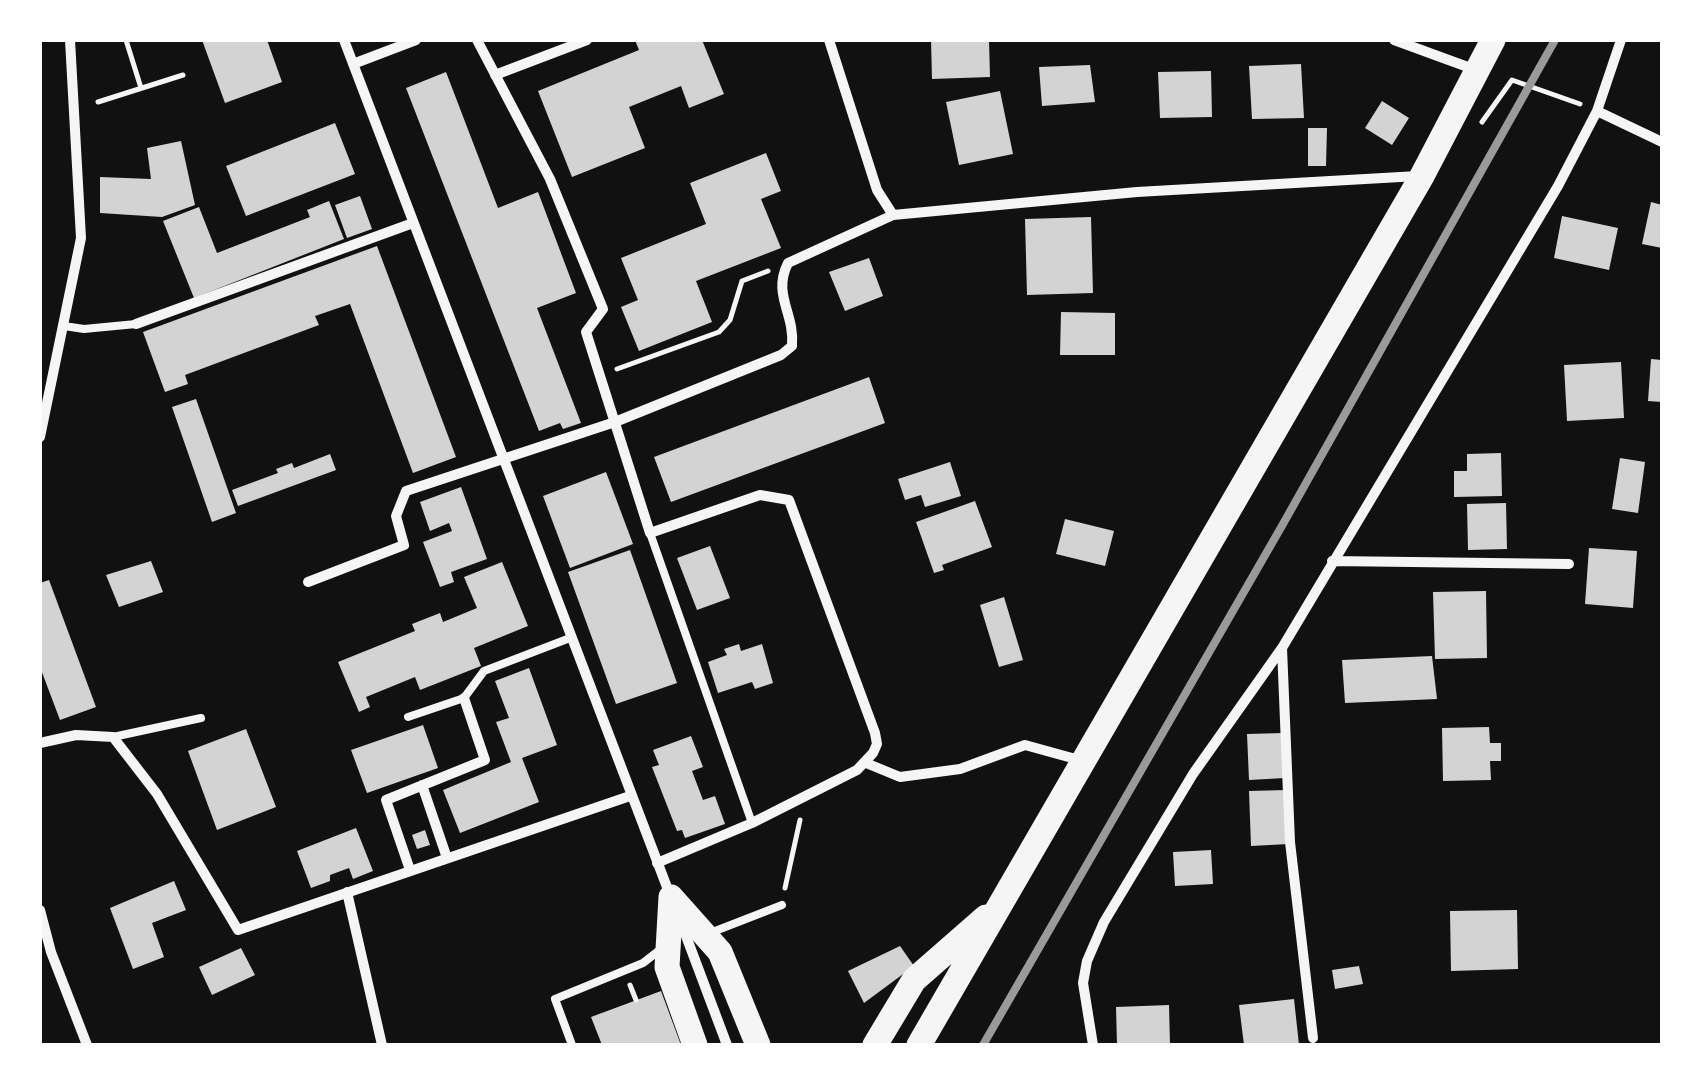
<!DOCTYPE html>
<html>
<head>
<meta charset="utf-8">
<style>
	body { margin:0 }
	#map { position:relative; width:1702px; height:1085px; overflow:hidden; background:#111; font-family:"Noto Serif",serif }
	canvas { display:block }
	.frame { position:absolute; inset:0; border:42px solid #fff; pointer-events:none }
</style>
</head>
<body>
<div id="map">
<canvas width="1702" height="1085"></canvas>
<div class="frame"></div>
</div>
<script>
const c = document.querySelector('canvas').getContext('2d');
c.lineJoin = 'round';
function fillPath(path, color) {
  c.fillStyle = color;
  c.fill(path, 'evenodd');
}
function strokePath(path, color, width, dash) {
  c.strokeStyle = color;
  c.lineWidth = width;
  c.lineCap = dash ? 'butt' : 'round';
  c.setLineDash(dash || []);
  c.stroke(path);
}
fillPath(new Path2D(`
	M202,40h65l15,42 -57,21z
	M635,40h67l22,54 -35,14 -8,-22 -52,21 16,41 -73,29 -34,-86 101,-41z
	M931,40h58l1,37 -58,2z
	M1301,64l3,54 -52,1 -3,-53z
	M1090,65l5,37 -53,4 -3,-39z
	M1211,71l1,46 -52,1 -2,-46z
	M446,72l52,136 40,-16 38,101 -39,15 44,115 -18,6 -3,-6 -21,8 -133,-343z
	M1000,91l13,63 -54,11 -13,-63z
	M1382,101l27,17 -17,27 -27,-17z
	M335,123l20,51 -109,42 -20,-50z
	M1308,128h19l-1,38h-18z
	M181,141l14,64 -33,12 -62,-4v-36l51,2 -4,-31z
	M766,153l15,38 -20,8 20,49 -85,33 16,41 -73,29 -18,-44 17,-7 -17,-42 85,-34 -16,-41z
	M360,196l12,33 -25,9 -12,-33z
	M329,201l15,38 -150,59 -31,-77 36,-14 18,46 93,-36 -3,-7z
	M1651,202l11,3v43l-20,-4z
	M1562,216l56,12 -9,42 -55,-12z
	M1091,217l2,76 -66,2 -2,-76z
	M377,246l79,211 -43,16 -63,-169 -35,12 4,9 -134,50 3,9 -23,8 -22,-60z
	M869,258l14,38 -38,15 -16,-39z
	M1061,312l54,1v42h-55z
	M1651,359l11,1v42l-14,-1z
	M1621,362l3,56 -57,3 -3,-56z
	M869,377l16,46 -214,79 -17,-45z
	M196,399l40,114 -24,9 -40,-115z
	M1501,453l1,43 -48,1v-26h13v-17z
	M330,454l6,16 -98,36 -6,-16 46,-17 -2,-4 16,-6 2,5z
	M1620,458l25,4 -7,51 -26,-4z
	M950,462l11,34 -36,11 -4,-12 -16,5 -7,-21z
	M606,472l27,72 -63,24 -27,-72z
	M461,487l26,72 -36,13 3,10 -14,5 -17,-45 29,-11 -3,-8 -19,8 -10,-29z
	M975,501l17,46 -50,18 2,5 -10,3 -18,-51z
	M1506,503l1,46 -39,1 -1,-46z
	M1065,519l49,12 -9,35 -49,-12z
	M710,546l20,52 -33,12 -20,-52z
	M1589,548l48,3 -4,57 -48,-4z
	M630,550l47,133 -61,21 -48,-132z
	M151,561l12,31 -44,15 -13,-32z
	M502,562l26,64 -54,22 7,18 -61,24 -5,-13 -49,20 4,10 -11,5 -21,-50 77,-31 -3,-7 28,-11 3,9 34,-14 -13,-31z
	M49,580l47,127 -36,13 -20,-53v-84z
	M1486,591l1,67 -52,1 -2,-67z
	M1004,597l19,63 -24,7 -19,-62z
	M739,644l2,7 21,-7 11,39 -18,6 -3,-7 -34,11 -10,-31 19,-7 -3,-6z
	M1432,656l5,43 -92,4 -3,-43z
	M529,668l28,77 -35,13 17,44 -79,31 -17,-43 68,-28 -15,-40 13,-4 -14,-37z
	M423,725l15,43 -71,25 -16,-43z
	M1489,727l1,16h11v18h-11l1,19 -48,1 -1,-53z
	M246,729l30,78 -59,23 -29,-79z
	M1283,733l2,45 -36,2 -2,-46z
	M691,736l12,31 -11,4 11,29 12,-4 10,28 -40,14 -3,-8 -5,1 -25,-64 7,-2 -6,-15z
	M1287,790l2,54 -38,2 -2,-55z
	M356,828l17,43 -20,8 -4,-11 -19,7v6l-19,7 -14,-37z
	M425,830l5,15 -13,4 -5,-14z
	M1211,850l2,34 -38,2 -2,-34z
	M174,881l12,29 -34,13 12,34 -31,12 -23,-61z
	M1517,910l1,59 -67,2 -1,-60z
	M900,946l14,20 -50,37 -16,-32z
	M241,948l14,27 -43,20 -13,-28z
	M1359,966l4,18 -28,5 -3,-19z
	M661,991l20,54h-79l-11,-28z
	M1294,999l5,46h-55l-5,-40z
	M1169,1005l1,40h-53l-1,-38z`), '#d3d3d3');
strokePath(new Path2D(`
	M126,40l15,48
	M98,102l85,-27
	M1482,122l30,-42 68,24
	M617,369l102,-37 11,-12 12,-39 26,-10
	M785,888l15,-68
	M630,985l6,15`), '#f5f5f5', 5);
strokePath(new Path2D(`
	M64,326l20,3 52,-5
	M650,533l102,290
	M408,717l56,-19 20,-27 86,-33
	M113,737l88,-19
	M710,933l72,-28
	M572,1045l-17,-46 88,-36 18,-14`), '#f5f5f5', 8);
strokePath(new Path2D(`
	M344,40l326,855
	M477,40l73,139 53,130 -17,23 64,201 110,-38 29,5 86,233 2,11 -4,9 -16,17 -105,53 -95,40
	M829,40l48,150 16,25 244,-23 281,-16
	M1394,40l82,30
	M353,64l63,-24
	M495,75l92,-35
	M1597,111l65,31
	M136,324l277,-101
	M40,437l41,-199 -11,-198
	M1332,561l237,3
	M308,582l96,-37 -8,-29 10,-25 209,-69 166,-67 11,-9c3,-33 -20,-51 -4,-83l105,-48
	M1282,648l8,194 23,196
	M40,743l36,-8 37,2 44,57 81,136 392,-134
	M866,763l34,14 60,-8 65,-24 58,16
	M422,785l25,73
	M410,870l-24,-70 99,-40 -21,-62
	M347,892l35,153
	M40,910l11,42 36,93
	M680,920l47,125
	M1093,1045l-10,-62 4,-22 17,-39 89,-148 89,-126 276,-462 39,-75 24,-71`), '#f5f5f5', 10);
strokePath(new Path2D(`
	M671,897l49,55 38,93
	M671,897l-4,70 28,78
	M875,1045l39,-65 72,-63
	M919,1045l503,-869 71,-136`), '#f5f5f5', 25);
strokePath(new Path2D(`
	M983,1045l300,-521 272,-484`), '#9a9a9a', 8);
</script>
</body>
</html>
